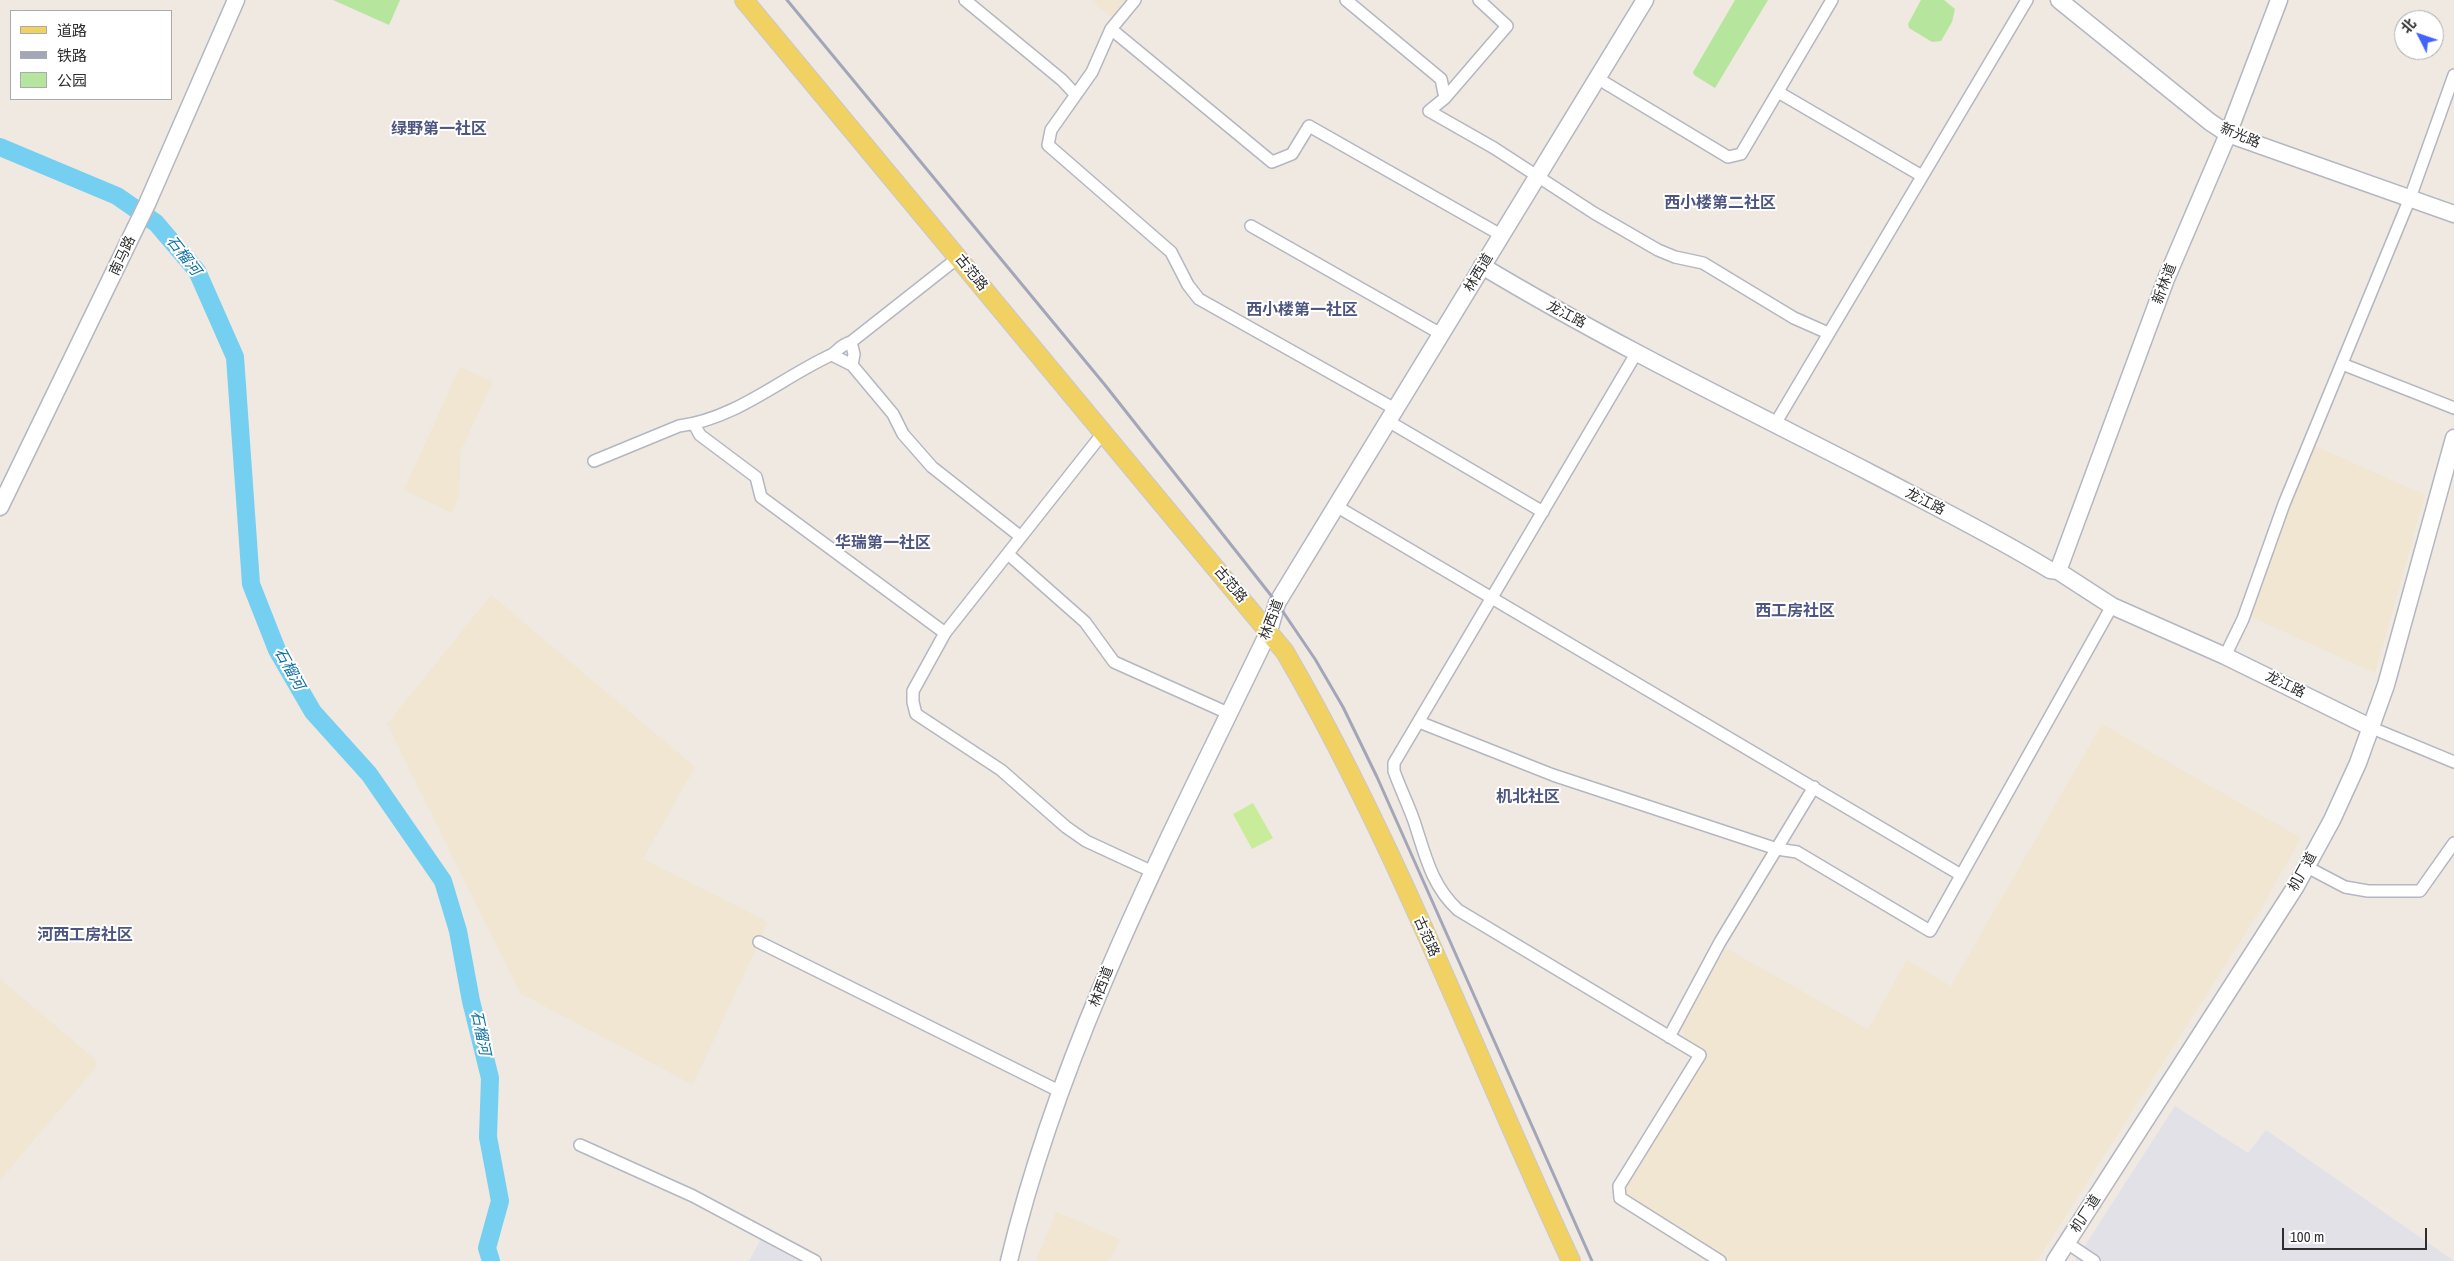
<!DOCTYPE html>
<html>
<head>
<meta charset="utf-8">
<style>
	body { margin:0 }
	#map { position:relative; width:2454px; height:1261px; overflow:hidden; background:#efe9e1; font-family:"Archivo Narrow","Noto Sans SC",sans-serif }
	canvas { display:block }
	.legend { position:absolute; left:10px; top:10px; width:162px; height:90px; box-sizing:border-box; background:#fff; border:1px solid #ababab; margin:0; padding:6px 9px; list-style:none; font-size:15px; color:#2e2e2e }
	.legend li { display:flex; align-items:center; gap:10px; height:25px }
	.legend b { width:25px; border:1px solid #ababab }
	.north { position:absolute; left:2394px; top:10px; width:50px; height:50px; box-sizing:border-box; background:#fff; border:1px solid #ababab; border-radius:50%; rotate:311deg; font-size:14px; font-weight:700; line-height:20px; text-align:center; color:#2e2e2e }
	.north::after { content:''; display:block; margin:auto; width:18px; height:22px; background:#4264fb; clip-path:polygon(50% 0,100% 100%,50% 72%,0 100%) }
	.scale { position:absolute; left:2282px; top:1228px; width:145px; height:22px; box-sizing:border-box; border:2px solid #2e2e2e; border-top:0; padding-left:6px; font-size:15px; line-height:18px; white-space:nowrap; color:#2e2e2e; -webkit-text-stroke:4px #fff; paint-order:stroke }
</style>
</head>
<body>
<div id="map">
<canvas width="2454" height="1261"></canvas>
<ul class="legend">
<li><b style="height:6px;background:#f2d163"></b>道路</li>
<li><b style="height:6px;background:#a3a6b8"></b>铁路</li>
<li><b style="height:14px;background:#b6e59e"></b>公园</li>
</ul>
<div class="north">北</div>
<div class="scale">100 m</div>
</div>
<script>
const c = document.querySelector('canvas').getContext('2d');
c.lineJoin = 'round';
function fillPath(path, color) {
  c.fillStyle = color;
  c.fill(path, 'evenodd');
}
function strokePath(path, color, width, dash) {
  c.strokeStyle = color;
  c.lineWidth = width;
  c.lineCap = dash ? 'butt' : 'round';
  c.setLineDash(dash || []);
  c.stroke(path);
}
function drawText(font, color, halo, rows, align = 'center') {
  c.font = font + ' "Archivo Narrow","Noto Sans SC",sans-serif';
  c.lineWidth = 4;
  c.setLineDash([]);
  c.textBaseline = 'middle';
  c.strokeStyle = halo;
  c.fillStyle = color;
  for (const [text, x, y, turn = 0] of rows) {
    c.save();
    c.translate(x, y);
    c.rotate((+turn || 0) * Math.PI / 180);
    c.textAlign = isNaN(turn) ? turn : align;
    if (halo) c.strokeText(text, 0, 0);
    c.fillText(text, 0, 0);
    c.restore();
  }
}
fillPath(new Path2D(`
	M2175,1106l73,47 18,-23 188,131h-379z
	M763,1235l48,26h-62z`), '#e3e1e8');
fillPath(new Path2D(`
	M1091,0h34l-14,17z
	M460,367l33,15 -33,70 -1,45 -7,16 -48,-23z
	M2313,445l112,50 -50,178 -128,-58z
	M491,595l204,172 -52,92 125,63 -75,163 -173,-92 -133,-269z
	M2102,724l199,114 -39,69 -225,354h-309l-104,-66 1,-17 83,-125 -23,-15 -3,-13 44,-77 142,81 39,-69 44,26z
	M0,979l96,81 1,6 -97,114z
	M1056,1212l64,27 -10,22h-74z`), '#f0e6d1');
fillPath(new Path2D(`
	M333,0h67l-11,25z
	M1735,0h33l-53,88 -21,-13 -1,-3z
	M1921,0h23l11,9 -3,13 -11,19 -9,1 -23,-14 -1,-4z`), '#b6e59e');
fillPath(new Path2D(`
	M1253,803l20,35 -21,11 -19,-35z`), '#c9ec9a');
strokePath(new Path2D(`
	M0,147l117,49 39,27 41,48 38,86 16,227 26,66 36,62 56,62 74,107 15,50 13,70 19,77 -2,59 12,64 -13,47 4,13`), '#75cff0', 18);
const street = new Path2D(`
	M965,0l97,80 14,15
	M1135,0l-24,29 -19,43 -41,58 -3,15 123,107 17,33 11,14 196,110
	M1346,0l95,79 4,19
	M1479,0l28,26 -62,72 -16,13 65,37 100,65 64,37 17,7 28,6 91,55 34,15
	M1111,29l161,133 20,-8 17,-28 192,109
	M1597,78l131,79 13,-3 91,-154
	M1778,92l144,84
	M1251,226l190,108
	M851,342l3,12 -2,11
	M1637,352l-243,411v8c6,17 14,33 20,50 11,33 17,64 44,89l242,145 -81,131 1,12 100,63
	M832,355l20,10 41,49 10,20 29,33 89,70
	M2342,364l112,44
	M1388,421l155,91
	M694,424l6,11 56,42 5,20 184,136
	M1775,424l252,-424
	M1103,433l-158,200 -32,58v11l3,12 85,56 65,57 20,14 67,31
	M594,461l85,-35c56,-7 101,-47 150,-70 10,-4 7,-9 22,-14l108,-85
	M1336,506l625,369
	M1008,554l77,68 29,40 116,52
	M2225,656l18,-37 41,-115 126,-306 44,-123
	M1419,722l134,53 224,74 20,3 133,79 182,-325
	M2372,728l82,34
	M2307,867l38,20 23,4h52l34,-48
	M759,942l302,150
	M1669,1037l51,-95 94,-155
	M580,1145l113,51 122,65
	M2067,1243l27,18`);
const secondary = new Path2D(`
	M2059,0l151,122 18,12 226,80
	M1482,266c125,75 256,139 385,205 61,32 124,63 183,99l8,1 54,35 113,50 147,72
	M0,507l147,-303 89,-204
	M2058,571l108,-292 62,-145 51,-134
	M1009,1261c53,-222 162,-426 260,-630l8,-28 368,-603
	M2055,1261l241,-375 36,-66 26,-57 28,-78 68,-247`);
const primary = new Path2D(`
	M744,0l541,652c113,194 191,406 286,609`);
strokePath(street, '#b4b7c1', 14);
strokePath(secondary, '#b4b7c1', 19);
strokePath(primary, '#c9c9c9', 20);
strokePath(street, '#fff', 11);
strokePath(secondary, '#fff', 16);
strokePath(primary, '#f2d163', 18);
strokePath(new Path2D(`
	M787,0l318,385 172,218 38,56 28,48 34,70 215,484`), '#a3a6b8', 3);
drawText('14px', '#2e2e2e', '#fff', [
	["新光路",2240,136,23],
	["南马路",123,256,-65],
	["古范路",971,273,51],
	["林西道",1479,273,-59],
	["新林道",2165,284,-69],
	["龙江路",1566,315,28],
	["龙江路",1925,502,27],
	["古范路",1230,585,50],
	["林西道",1272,620,-69],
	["龙江路",2285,685,26],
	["机厂道",2303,872,-61],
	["古范路",1426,937,66],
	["林西道",1102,987,-69],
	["机厂道",2086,1214,-57]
]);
drawText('italic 15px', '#0d6fa3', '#fff', [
	["石榴河",183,256,52],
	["石榴河",289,669,61],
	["石榴河",480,1033,78]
]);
drawText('bold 16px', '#4d5680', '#fff', [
	["绿野第一社区",439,130],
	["西小楼第二社区",1720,204],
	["西小楼第一社区",1302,311],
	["华瑞第一社区",883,544],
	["西工房社区",1795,612],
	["机北社区",1528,798],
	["河西工房社区",85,936]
]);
</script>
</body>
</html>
